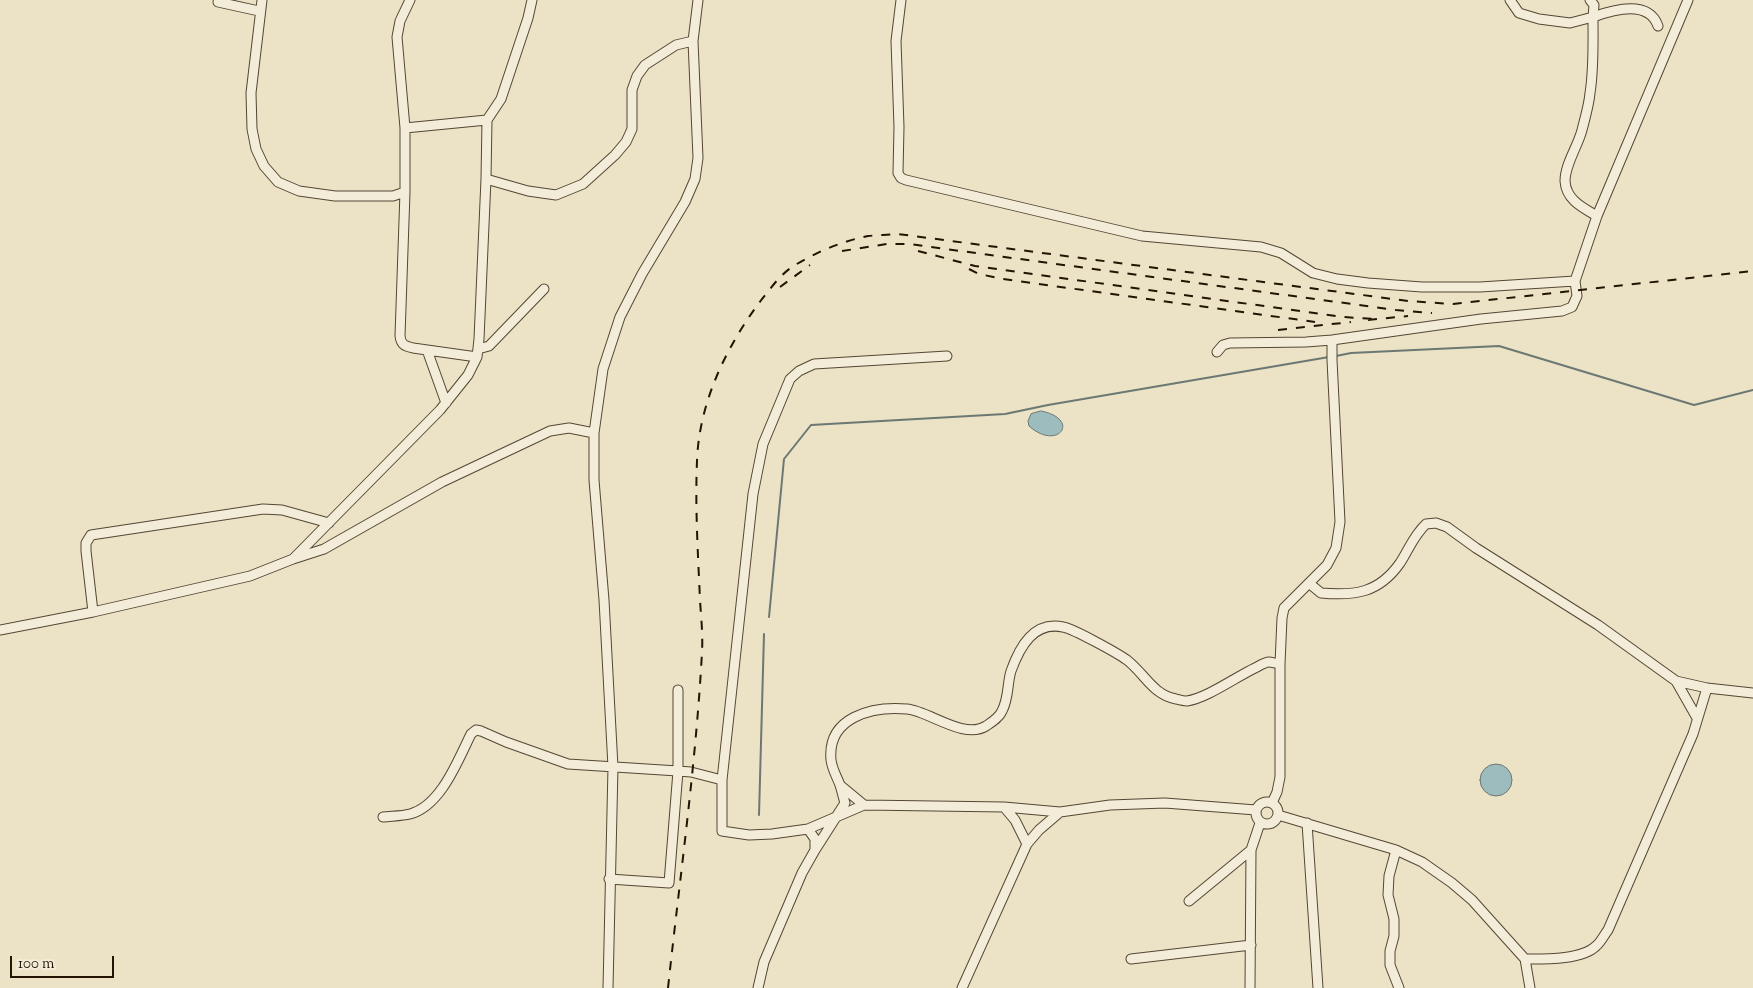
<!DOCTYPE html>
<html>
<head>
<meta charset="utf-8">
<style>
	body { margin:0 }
	#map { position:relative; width:1753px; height:988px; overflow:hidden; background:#ece2c5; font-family:"Sorts Mill Goudy",serif }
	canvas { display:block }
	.scale { position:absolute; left:10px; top:956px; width:104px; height:22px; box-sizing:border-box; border:2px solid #221303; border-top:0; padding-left:6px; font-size:15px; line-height:18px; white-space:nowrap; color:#221303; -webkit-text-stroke:4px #f3ecd9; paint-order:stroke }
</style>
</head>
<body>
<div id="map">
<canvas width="1753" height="988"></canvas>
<div class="scale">100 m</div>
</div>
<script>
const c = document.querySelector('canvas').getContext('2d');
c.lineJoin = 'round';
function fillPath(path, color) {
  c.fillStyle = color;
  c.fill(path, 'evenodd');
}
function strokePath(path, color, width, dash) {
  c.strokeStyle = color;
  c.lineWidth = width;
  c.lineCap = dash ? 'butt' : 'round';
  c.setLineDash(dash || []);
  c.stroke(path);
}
const water = new Path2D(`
	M1041,411c41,8 17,41 -12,15l-1,-5 3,-7z
	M1480 780a16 16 0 1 1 32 0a16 16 0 1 1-32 0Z`);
fillPath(water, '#9cbcbd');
strokePath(water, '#6b7873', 1);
strokePath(new Path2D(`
	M1336,356l15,-3 148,-7 195,59 59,-15
	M769,617l15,-158 27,-34 194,-11 43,-9 281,-48
	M759,815l5,-181`), '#6b7873', 2);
const minor = new Path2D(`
	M262,0l-11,93 1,36 4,20 8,17 14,16 21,9 36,5h58l12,-4
	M410,0l-10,21 -3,16 8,91v64l-5,144c1,9 5,10 13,12l64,9
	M901,0l-5,41 3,86 -1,46 3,5 5,2 236,56 119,11 20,6 32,20 24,6 31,4 54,4h58l95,-6
	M1510,0l9,13 20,6 31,4 23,-6c0,25 1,51 -3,76 -1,12 -5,25 -8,37 -4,16 -17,34 -17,51 1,19 18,27 32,35
	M1590,0l4,5 -1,12c22,-8 56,-17 65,9
	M218,2l41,9
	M405,128l82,-8
	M486,179l42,12 28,4 27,-11 32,-29 11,-13 6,-13v-39l5,-14 8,-11 31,-20 17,-4
	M478,349l11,-3 55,-57
	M427,350l19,53
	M1217,352l6,-7 7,-2 76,-1 26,-2 149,-21 81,-8 10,-4 5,-11 -2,-15 22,-65 91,-216
	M293,559l31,-10 118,-67 108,-51 19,-3 25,5
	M1310,584l11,9c34,3 58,0 79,-30 9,-14 14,-28 26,-39l10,-1 11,4 29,21 122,77 78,56 31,7 46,5
	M93,612l-7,-61v-8l5,-8 172,-26 19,1 47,13
	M0,630l93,-18 157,-36 43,-17 147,-149 28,-35 9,-18 2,-18 7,-160 1,-59 14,-21 27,-81 4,-18
	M1676,681l21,37
	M722,780l31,-286 10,-50 27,-65 9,-8 15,-7 133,-8
	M841,786l23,19
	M1256 813a11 11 0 1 1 22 0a11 11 0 1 1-22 0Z
	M1272,803l5,-11 3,-15v-113l2,-46 2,-10 43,-43 9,-17 4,-26 -8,-162v-20
	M1004,807l11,13 12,24
	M1278,815l118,35 26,12 30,21 20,17 53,59c19,0 57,1 71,-13 5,-4 8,-11 12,-16l85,-196 14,-46
	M383,817c9,-1 19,-1 27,-3 31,-8 48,-54 61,-80l5,-4 5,1 25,11 62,22 110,7 13,1 31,8v51l27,4 23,-1 36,-5 56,-24 140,2 56,5 50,-7 55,-2 91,7
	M1307,823l11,165
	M815,850l30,-47c-2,-6 -3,-12 -5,-18 -3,-8 -8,-16 -9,-25 -4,-43 41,-54 76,-51 22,2 57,31 79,17 6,-4 13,-8 16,-15 7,-13 5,-27 9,-40 9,-25 23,-50 52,-44 11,2 54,26 64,33 18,14 26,35 49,39 4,1 8,2 11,2 20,-3 49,-24 68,-33 4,-2 10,-6 14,-6 3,0 8,2 11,2
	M1396,850l-7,26 -1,19 6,24v17l-4,15v14l9,23
	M609,879l60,4 9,-112v-81
	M1189,901l62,-51
	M1131,959l120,-14
	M1525,959l5,29
	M608,988l5,-221 -9,-167 -10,-120v-47l9,-64 17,-52 22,-43 43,-72 10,-23 3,-21 -5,-117 5,-41
	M758,988l6,-26 38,-89 13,-23v-11l-7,-10
	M962,988l65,-144 12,-14 21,-18
	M1250,988l1,-138 9,-27`);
strokePath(minor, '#544734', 11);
strokePath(minor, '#f3ecd9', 9);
strokePath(new Path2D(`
	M842,251l45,-7h22l487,66 36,3
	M918,251l57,15 368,51 32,2
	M969,269l10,5 24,5 312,43
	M780,287l30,-22
	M1368,320l40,-4
	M1278,330l73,-8
	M668,988c12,-112 28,-224 34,-336 1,-18 -1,-35 -2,-52 -2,-46 -5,-93 -3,-139 2,-59 30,-116 65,-162 9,-11 18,-24 30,-32 22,-14 50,-26 76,-31 10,-1 20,-1 30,-2l510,67 45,3 300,-33`), '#221303', 2, [9, 9]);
</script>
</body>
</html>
